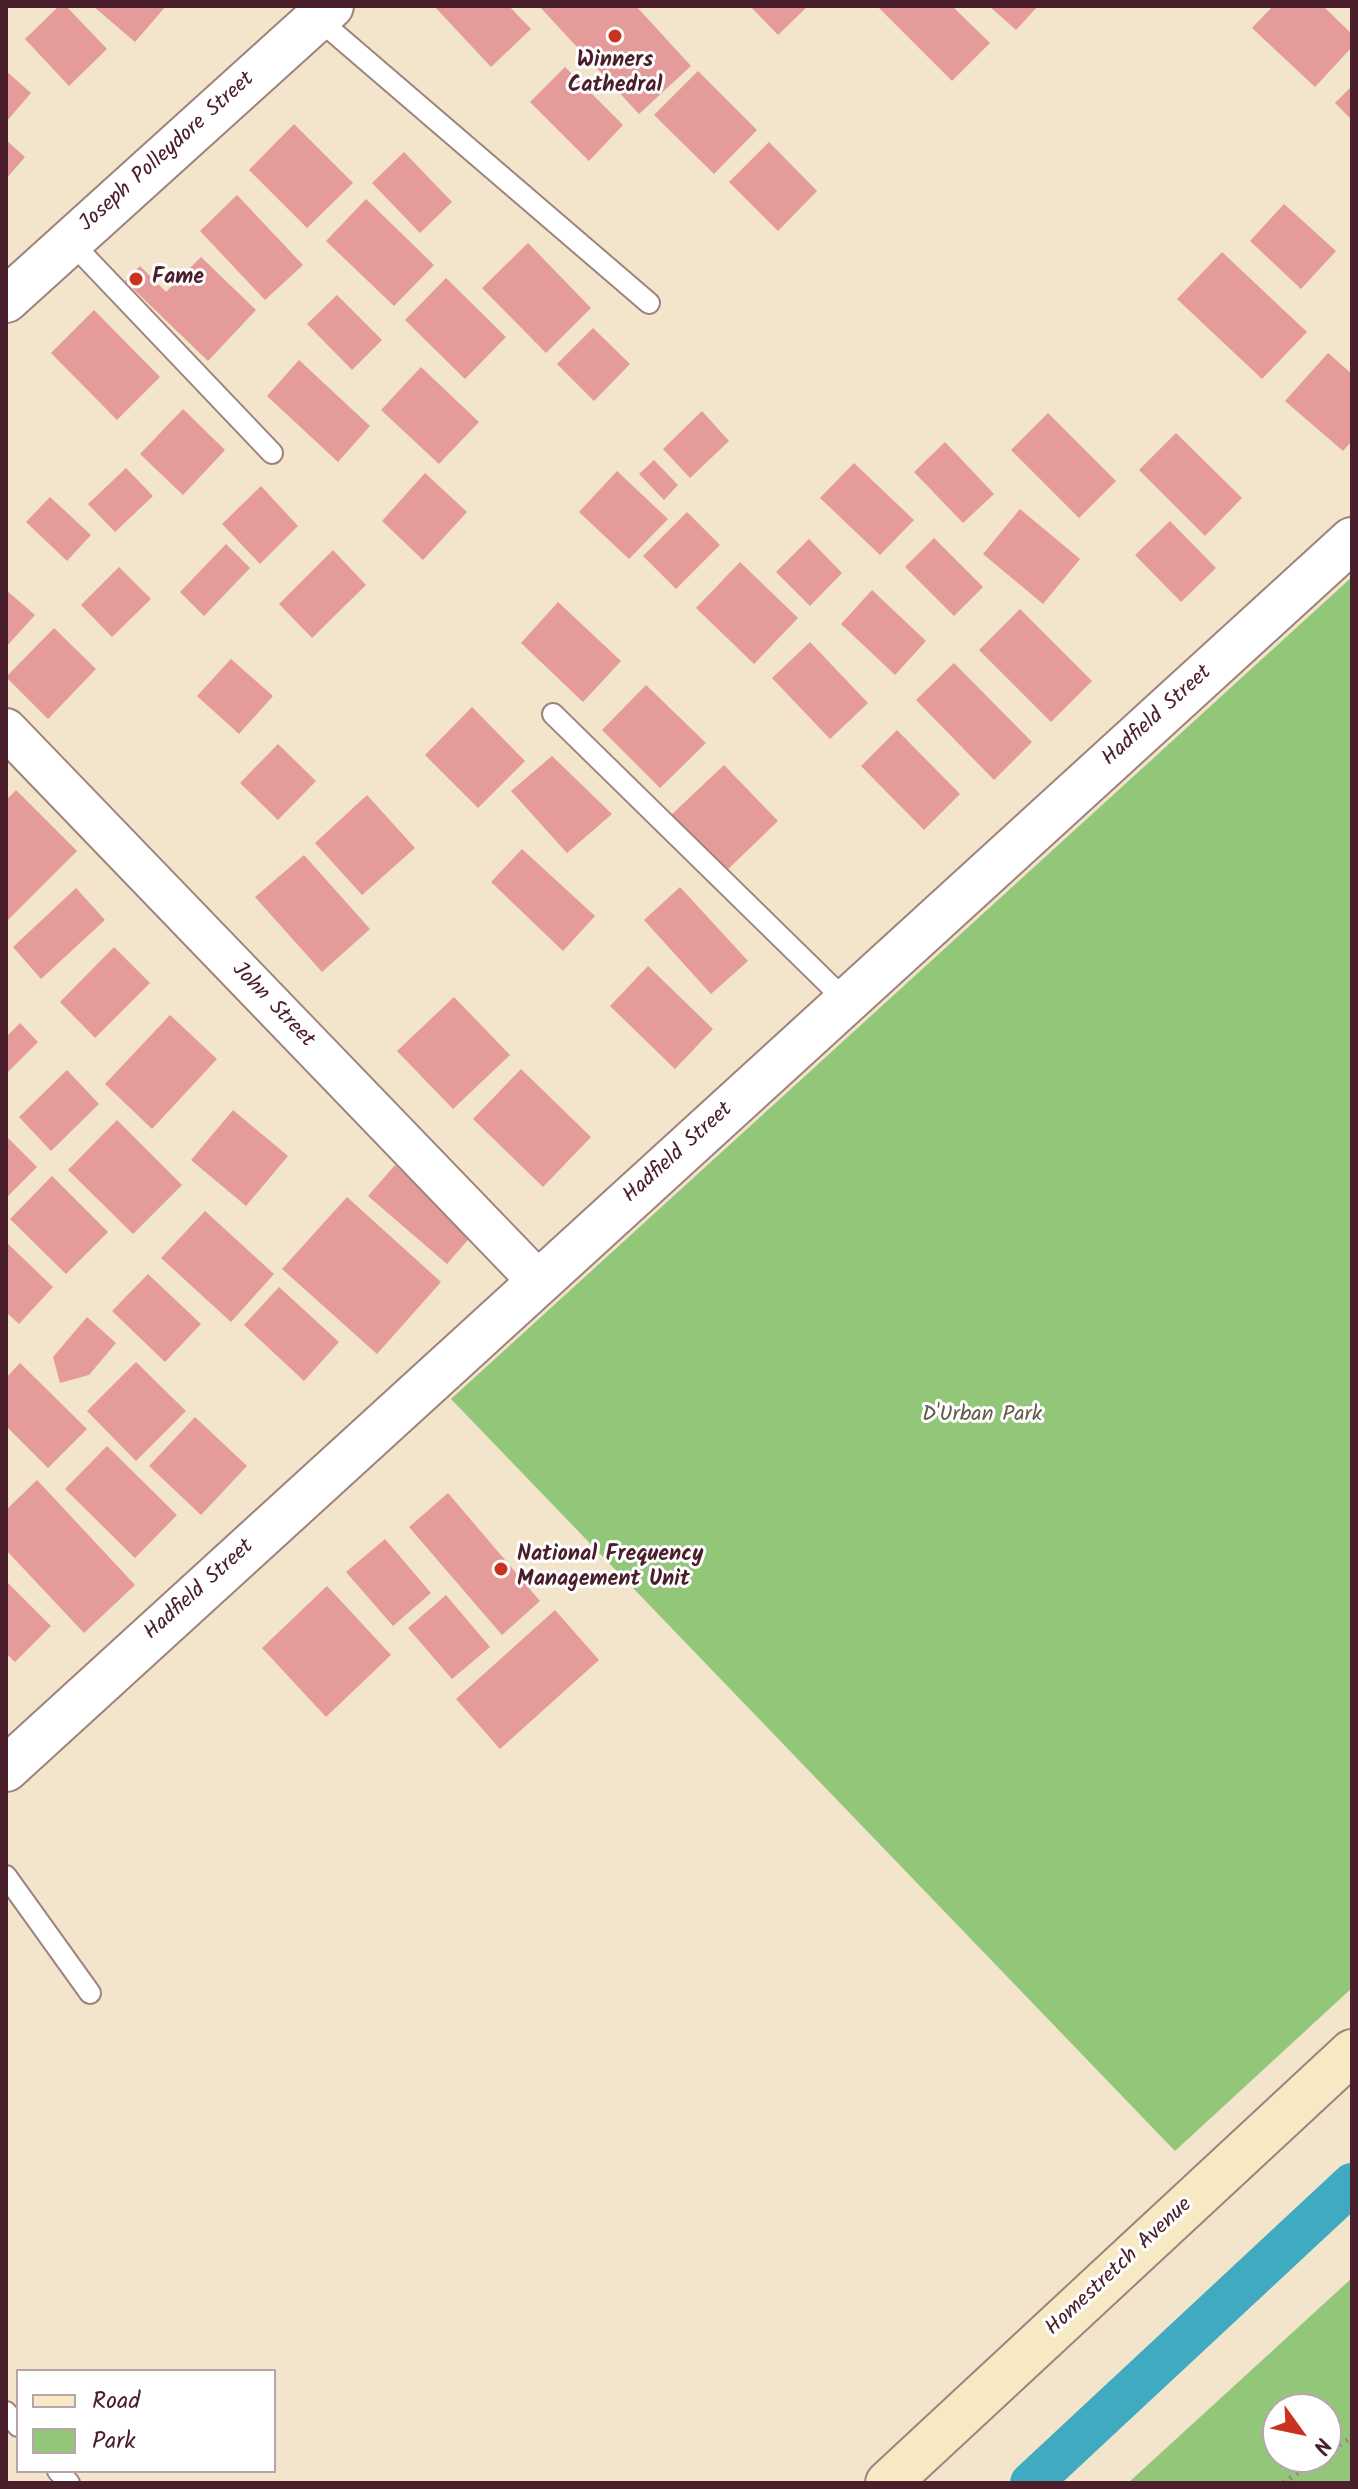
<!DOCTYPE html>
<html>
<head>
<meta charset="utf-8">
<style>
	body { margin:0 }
	#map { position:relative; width:1358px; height:2489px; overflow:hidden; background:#f3e5cc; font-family:Kalam,sans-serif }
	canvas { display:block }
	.frame { position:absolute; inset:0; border:8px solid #4a1f2b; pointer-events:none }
	.legend { position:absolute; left:16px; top:2369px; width:260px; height:104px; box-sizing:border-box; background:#fff; border:2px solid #b7a5aa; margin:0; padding:10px 14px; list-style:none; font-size:24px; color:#4a1f2b }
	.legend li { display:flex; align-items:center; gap:16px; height:40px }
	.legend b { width:40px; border:2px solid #b7a5aa }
	.north { position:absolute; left:1262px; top:2393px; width:80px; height:80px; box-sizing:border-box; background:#fff; border:2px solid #b7a5aa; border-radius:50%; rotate:123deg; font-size:22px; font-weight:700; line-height:32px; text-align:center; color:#4a1f2b }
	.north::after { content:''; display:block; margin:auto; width:28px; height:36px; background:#c8321e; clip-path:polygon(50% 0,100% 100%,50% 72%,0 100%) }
</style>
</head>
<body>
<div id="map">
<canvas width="1358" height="2489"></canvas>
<div class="frame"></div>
<ul class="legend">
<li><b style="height:10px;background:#f7e9c3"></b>Road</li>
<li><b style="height:22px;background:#92c77a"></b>Park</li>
</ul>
<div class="north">N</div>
</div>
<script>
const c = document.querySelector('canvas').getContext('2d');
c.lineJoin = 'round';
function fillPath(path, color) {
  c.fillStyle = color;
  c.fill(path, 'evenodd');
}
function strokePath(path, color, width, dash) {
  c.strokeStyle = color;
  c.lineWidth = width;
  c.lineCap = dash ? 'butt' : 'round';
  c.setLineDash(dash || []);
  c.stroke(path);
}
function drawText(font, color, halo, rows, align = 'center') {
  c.font = font + ' Kalam,sans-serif';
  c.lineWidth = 6;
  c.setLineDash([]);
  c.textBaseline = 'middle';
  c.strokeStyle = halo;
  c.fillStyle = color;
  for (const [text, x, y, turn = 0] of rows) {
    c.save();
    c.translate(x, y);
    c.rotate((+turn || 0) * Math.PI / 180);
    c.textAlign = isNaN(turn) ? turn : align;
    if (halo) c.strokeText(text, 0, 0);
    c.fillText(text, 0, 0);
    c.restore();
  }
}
fillPath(new Path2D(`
	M1352,577v1411l-177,163 -724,-752z
	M1352,2278v205h-224zM1278,2409h48v48h-48z`), '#92c77a');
strokePath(new Path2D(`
	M1031,2483l321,-299`), '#40aac0', 42);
fillPath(new Path2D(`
	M59,6h7l41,43 -38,37 -44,-47z
	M93,6h73l-31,36z
	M434,6h75l22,23 -40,38z
	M539,6h97l55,60 -52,48z
	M750,6h58l-30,29z
	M877,6h75l38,37 -38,38z
	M989,6h49l-22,24z
	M1273,6h50l29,28v13l-37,40 -63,-59z
	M565,67l58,58 -34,36 -59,-59z
	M6,71l25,22 -25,29z
	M698,71l59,59 -43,44 -60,-59z
	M1352,86v34l-17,-17z
	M294,124l59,59 -46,45 -58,-58z
	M6,140l19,17 -19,22z
	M769,142l48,49 -39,40 -49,-49z
	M404,152l48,50 -32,31 -48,-50z
	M237,195l66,70 -38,35 -65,-69z
	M366,199l68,66 -40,41 -68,-65z
	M1284,204l52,47 -35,38 -51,-48z
	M528,243l63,65 -45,45 -64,-65z
	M1222,252l85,80 -45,47 -85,-80z
	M201,257l55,53 -48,51 -83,-80 15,-15 26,26z
	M446,278l60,59 -41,42 -60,-59z
	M337,295l45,45 -30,30 -45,-46z
	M94,310l66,67 -43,43 -66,-67z
	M593,328l37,36 -36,37 -37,-37z
	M1328,353l24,21v67l-9,10 -58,-50z
	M299,360l71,66 -32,36 -71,-66z
	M421,367l58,55 -40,42 -58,-54z
	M183,409l42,41 -42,45 -43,-41z
	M702,411l27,30 -39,37 -27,-29z
	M1048,413l68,68 -37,37 -68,-68z
	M1176,433l66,65 -37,38 -66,-66z
	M945,442l49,52 -31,29 -49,-51z
	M654,460l24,25 -14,15 -25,-26z
	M854,463l60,57 -34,35 -60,-57z
	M126,468l27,28 -38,36 -27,-28z
	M617,471l51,48 -39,40 -50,-47z
	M425,473l42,39 -44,48 -41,-39z
	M261,486l37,40 -38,38 -38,-40z
	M50,497l41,38 -24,26 -41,-39z
	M1020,509l60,50 -37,45 -60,-50z
	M687,512l33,33 -44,44 -33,-33z
	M1170,521l46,47 -35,34 -46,-47z
	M934,538l49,49 -29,29 -49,-49z
	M809,539l33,34 -32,33 -34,-34z
	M226,544l24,24 -46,48 -24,-24z
	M333,550l33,35 -54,53 -33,-34z
	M740,562l58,56 -44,46 -58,-56z
	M119,567l32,32 -39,38 -31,-32z
	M6,590l29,25 -29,32z
	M872,590l54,51 -31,34 -54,-51z
	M558,602l63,59 -38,41 -62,-59z
	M1020,609l72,72 -41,41 -72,-72z
	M54,628l42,41 -48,50 -42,-42z
	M810,642l58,61 -38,36 -58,-61z
	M231,659l42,37 -34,38 -42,-38z
	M954,663l78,79 -38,38 -78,-80z
	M646,685l60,58 -46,45 -58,-58z
	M472,707l53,54 -47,47 -53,-53z
	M897,730l63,64 -36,36 -63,-64z
	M278,744l38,37 -38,39 -38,-37z
	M552,756l60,58 -45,39 -56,-62z
	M724,765l54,56 -56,54 -54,-57z
	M16,790l61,61 -71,71v-122z
	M367,795l48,53 -53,47 -47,-52z
	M522,849l73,67 -32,35 -72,-69z
	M304,855l66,74 -48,43 -67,-75z
	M680,887l68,74 -37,33 -67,-74z
	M76,888l29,32 -64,59 -28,-32z
	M114,947l36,36 -55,55 -35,-36z
	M648,966l65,63 -38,40 -65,-63z
	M454,997l56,58 -57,54 -56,-58z
	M170,1015l47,44 -65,70 -47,-45z
	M20,1023l18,19 -32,32v-37z
	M521,1069l70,68 -48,50 -70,-68z
	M67,1070l32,34 -48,47 -32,-34z
	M233,1110l55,46 -42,50 -55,-46z
	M117,1120l65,65 -49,49 -65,-64z
	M6,1136l31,31 -31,31z
	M395,1165l78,69 -26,30 -79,-68z
	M52,1176l56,56 -42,42 -56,-55z
	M347,1197l94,85 -64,72 -95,-85z
	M205,1211l69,63 -43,48 -70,-64z
	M6,1242l47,45 -34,37 -13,-12z
	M148,1274l53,50 -36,38 -53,-51z
	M279,1287l60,55 -35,39 -60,-56z
	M87,1317l29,26 -27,32 -29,8 -7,-26z
	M136,1362l50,49 -50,50 -49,-50z
	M20,1363l67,66 -39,39 -42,-42v-48z
	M195,1417l52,49 -46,49 -52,-49z
	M107,1446l70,69 -42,43 -70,-69z
	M37,1480l98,105 -51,48 -78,-83v-40z
	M448,1493l92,108 -38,34 -93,-108z
	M385,1539l46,54 -38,33 -47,-54z
	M6,1581l45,45 -36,36 -9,-9z
	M327,1586l64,69 -65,62 -64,-69z
	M446,1595l44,52 -38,32 -44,-51z
	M555,1610l44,50 -99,89 -44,-50z`), '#e49b9a');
const service = new Path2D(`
	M317,18l332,285
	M71,242l201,211
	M553,714l293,287
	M6,1876l84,117
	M6,2412l12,14
	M58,2471l11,12`);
const minor = new Path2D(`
	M6,729l533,553`);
const tertiary = new Path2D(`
	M6,300l325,-294
	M6,1769l1346,-1229`);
const secondary = new Path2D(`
	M888,2483l464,-431`);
strokePath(service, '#9e827c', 24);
strokePath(minor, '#9e827c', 44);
strokePath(tertiary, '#9e827c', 48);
strokePath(secondary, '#9e827c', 48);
strokePath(new Path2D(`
	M1326,2454l26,-17
	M1283,2483l39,-26`), '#9e827c', 5, [2, 6]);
strokePath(service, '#fff', 20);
strokePath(minor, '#fff', 40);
strokePath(tertiary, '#fff', 44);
strokePath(secondary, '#f7e9c3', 44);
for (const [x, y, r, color] of [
	[615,36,8,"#c8321e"],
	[136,279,8,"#c8321e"],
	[501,1569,8,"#c8321e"]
]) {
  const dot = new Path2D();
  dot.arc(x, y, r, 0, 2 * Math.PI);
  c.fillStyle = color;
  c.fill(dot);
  strokePath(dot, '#fff', 3);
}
drawText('bold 22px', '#4a1f2b', '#fff', [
	["Winners",615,62,"center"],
	["Cathedral",615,87,"center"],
	["Fame",152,279],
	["National Frequency",517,1556],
	["Management Unit",517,1581]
], 'left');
drawText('22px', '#4a1f2b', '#fff', [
	["Joseph Polleydore Street",168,153,-42],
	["Hadfield Street",1158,717,-42],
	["John Street",272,1006,46],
	["Hadfield Street",679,1154,-42],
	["Hadfield Street",200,1591,-42],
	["Homestretch Avenue",1120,2268,-43]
]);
drawText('22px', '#635a47', '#fff', [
	["D'Urban Park",982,1416]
]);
</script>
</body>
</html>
